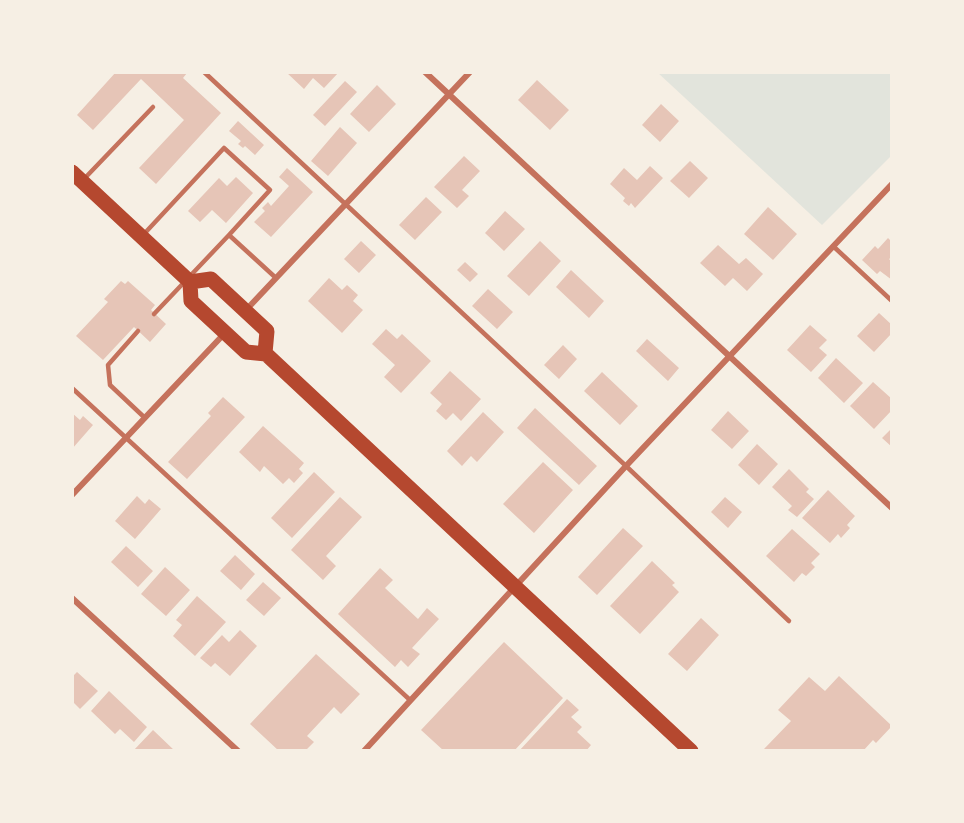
<!DOCTYPE html>
<html>
<head>
<meta charset="utf-8">
<style>
	body { margin:0 }
	#map { position:relative; width:964px; height:823px; overflow:hidden; background:#f6efe4; font-family:"Nunito Sans",sans-serif }
	canvas { display:block }
	.frame { position:absolute; inset:0; border:74px solid #f6efe4; pointer-events:none }
</style>
</head>
<body>
<div id="map">
<canvas width="964" height="823"></canvas>
<div class="frame"></div>
</div>
<script>
const c = document.querySelector('canvas').getContext('2d');
c.lineJoin = 'round';
function fillPath(path, color) {
  c.fillStyle = color;
  c.fill(path, 'evenodd');
}
function strokePath(path, color, width, dash) {
  c.strokeStyle = color;
  c.lineWidth = width;
  c.lineCap = dash ? 'butt' : 'round';
  c.setLineDash(dash || []);
  c.stroke(path);
}
fillPath(new Path2D(`
	M657,72h235v83l-70,70z`), '#e2e4dc');
fillPath(new Path2D(`
	M116,72h70l1,1 -4,5 38,35 -65,71 -17,-16 45,-48 -43,-41 -48,51 -16,-15z
	M286,72h53l-15,16 -11,-10 -9,11z
	M537,80l32,30 -19,20 -32,-30z
	M345,81l12,11 -32,34 -12,-11z
	M377,85l19,19 -27,28 -19,-18z
	M661,104l18,17 -19,21 -18,-17z
	M238,121l26,24 -9,10 -10,-9 -2,2 -5,-4 3,-3 -12,-10z
	M340,127l17,16 -29,33 -17,-15z
	M464,156l16,15 -18,19 7,6 -12,12 -23,-21z
	M690,161l18,17 -19,20 -19,-17z
	M650,166l13,12 -28,30 -4,-5 -2,3 -6,-5 2,-3 -15,-14 14,-16 13,12z
	M287,168l26,24 -42,45 -17,-15 11,-11 -3,-3 6,-6 3,4 18,-20 -10,-9z
	M236,177l17,16 -27,30 -14,-13 -12,12 -12,-11 31,-33 8,8z
	M426,197l16,15 -27,28 -16,-15z
	M768,207l29,27 -24,26 -29,-26z
	M505,211l20,18 -21,22 -19,-18z
	M888,238l4,4v15l-3,2 3,3v18l-12,-9 -3,3 -15,-14 13,-14 3,3z
	M361,241l15,14 -17,18 -15,-14z
	M540,241l21,20 -32,35 -22,-20z
	M718,245l21,19 7,-6 17,16 -16,17 -14,-13 -8,8 -25,-23z
	M465,262l13,12 -8,8 -13,-12z
	M571,270l33,31 -15,17 -33,-31z
	M329,278l13,12 5,-5 11,10 -5,6 10,9 -21,23 -34,-32z
	M121,281l4,3 3,-3 27,24 -4,5 15,14 -16,18 -16,-15 -31,33 -27,-24 32,-34 -4,-3z
	M488,289l25,23 -16,17 -25,-23z
	M879,313l13,12v8l-18,19 -17,-16z
	M810,325l17,15 -8,8 8,7 -16,17 -24,-22z
	M386,329l11,10 5,-5 29,27 -30,32 -17,-16 11,-12 -23,-21z
	M647,339l32,29 -11,13 -32,-30z
	M563,345l14,14 -18,20 -15,-14z
	M836,358l27,25 -19,20 -26,-25z
	M450,371l31,28 -20,22 -8,-8 -7,7 -10,-9 6,-7 -12,-11z
	M602,372l36,34 -18,19 -36,-34z
	M873,382l19,17v11l-18,19 -24,-23z
	M223,397l22,20 -58,62 -19,-17 43,-46 -3,-3z
	M535,408l62,58 -18,19 -62,-57z
	M728,411l21,20 -17,18 -21,-19z
	M483,412l21,20 -27,30 -6,-6 -9,10 -15,-15z
	M72,413l8,7 3,-4 10,9 -21,24z
	M263,426l41,37 -5,6 4,4 -9,10 -5,-5 -6,6 -19,-18 -4,6 -21,-20z
	M892,428v19l-10,-9z
	M757,444l21,20 -19,21 -21,-20z
	M543,462l30,28 -39,43 -31,-29z
	M789,469l20,20 -3,3 8,7 -17,18 -9,-7 4,-4 -20,-19z
	M314,472l21,20 -43,46 -21,-20z
	M828,490l27,26 -8,9 3,3 -9,10 -3,-4 -8,9 -28,-25z
	M137,496l8,8 4,-5 12,10 -26,30 -20,-18z
	M340,497l22,20 -36,39 10,10 -13,14 -32,-30z
	M725,497l17,15 -14,16 -17,-16z
	M623,528l20,18 -46,49 -19,-18z
	M792,529l28,25 -9,9 4,4 -9,9 -4,-3 -8,9 -28,-26z
	M126,546l27,25 -15,16 -27,-25z
	M235,555l20,19 -14,16 -21,-19z
	M652,561l23,22 -3,2 7,7 -39,42 -30,-28z
	M165,567l25,23 -24,26 -25,-22z
	M380,568l13,12 -8,8 33,31 9,-11 12,11 -27,29 8,6 -12,13 -7,-7 -6,7 -57,-53z
	M263,582l18,16 -17,18 -18,-16z
	M197,596l29,26 -31,34 -22,-20 9,-11 -6,-5z
	M701,618l18,17 -32,36 -19,-17z
	M240,630l17,16 -27,30 -15,-13 -4,4 -11,-9 22,-23 7,7z
	M504,642l59,56 -49,53h-70l-23,-21z
	M316,654l44,40 -19,20 -7,-7 -27,29 7,6 -9,9h-26l-29,-27z
	M77,672l21,19 -18,18 -8,-8v-24z
	M839,676l53,50 -16,17 -3,-3 -10,11h-97l-2,-2 27,-28 -13,-11 31,-33 16,14z
	M109,691l38,36 -13,15 -14,-13 -5,5 -24,-23z
	M567,699l12,11 -8,7 11,10 -5,5 14,13 -5,6h-67z
	M153,730l22,21h-42z`), '#e6c5b7');
strokePath(new Path2D(`
	M204,72l422,394 163,155
	M84,179l69,-72
	M144,234l80,-86 46,42 -41,45
	M833,246l59,55
	M154,314l75,-79 47,43
	M138,331l-30,34 2,20 35,33
	M72,388l338,312`), '#c5725c', 4.5);
strokePath(new Path2D(`
	M425,72l467,436
	M246,310l224,-238
	M72,495l152,-161
	M72,598l166,153
	M364,751l262,-285 266,-282`), '#c5725c', 6);
strokePath(new Path2D(`
	M72,172l118,110 1,19 55,51 20,2 425,397
	M190,282l21,-3 56,52 -2,22`), '#b5482f', 15);
</script>
</body>
</html>
